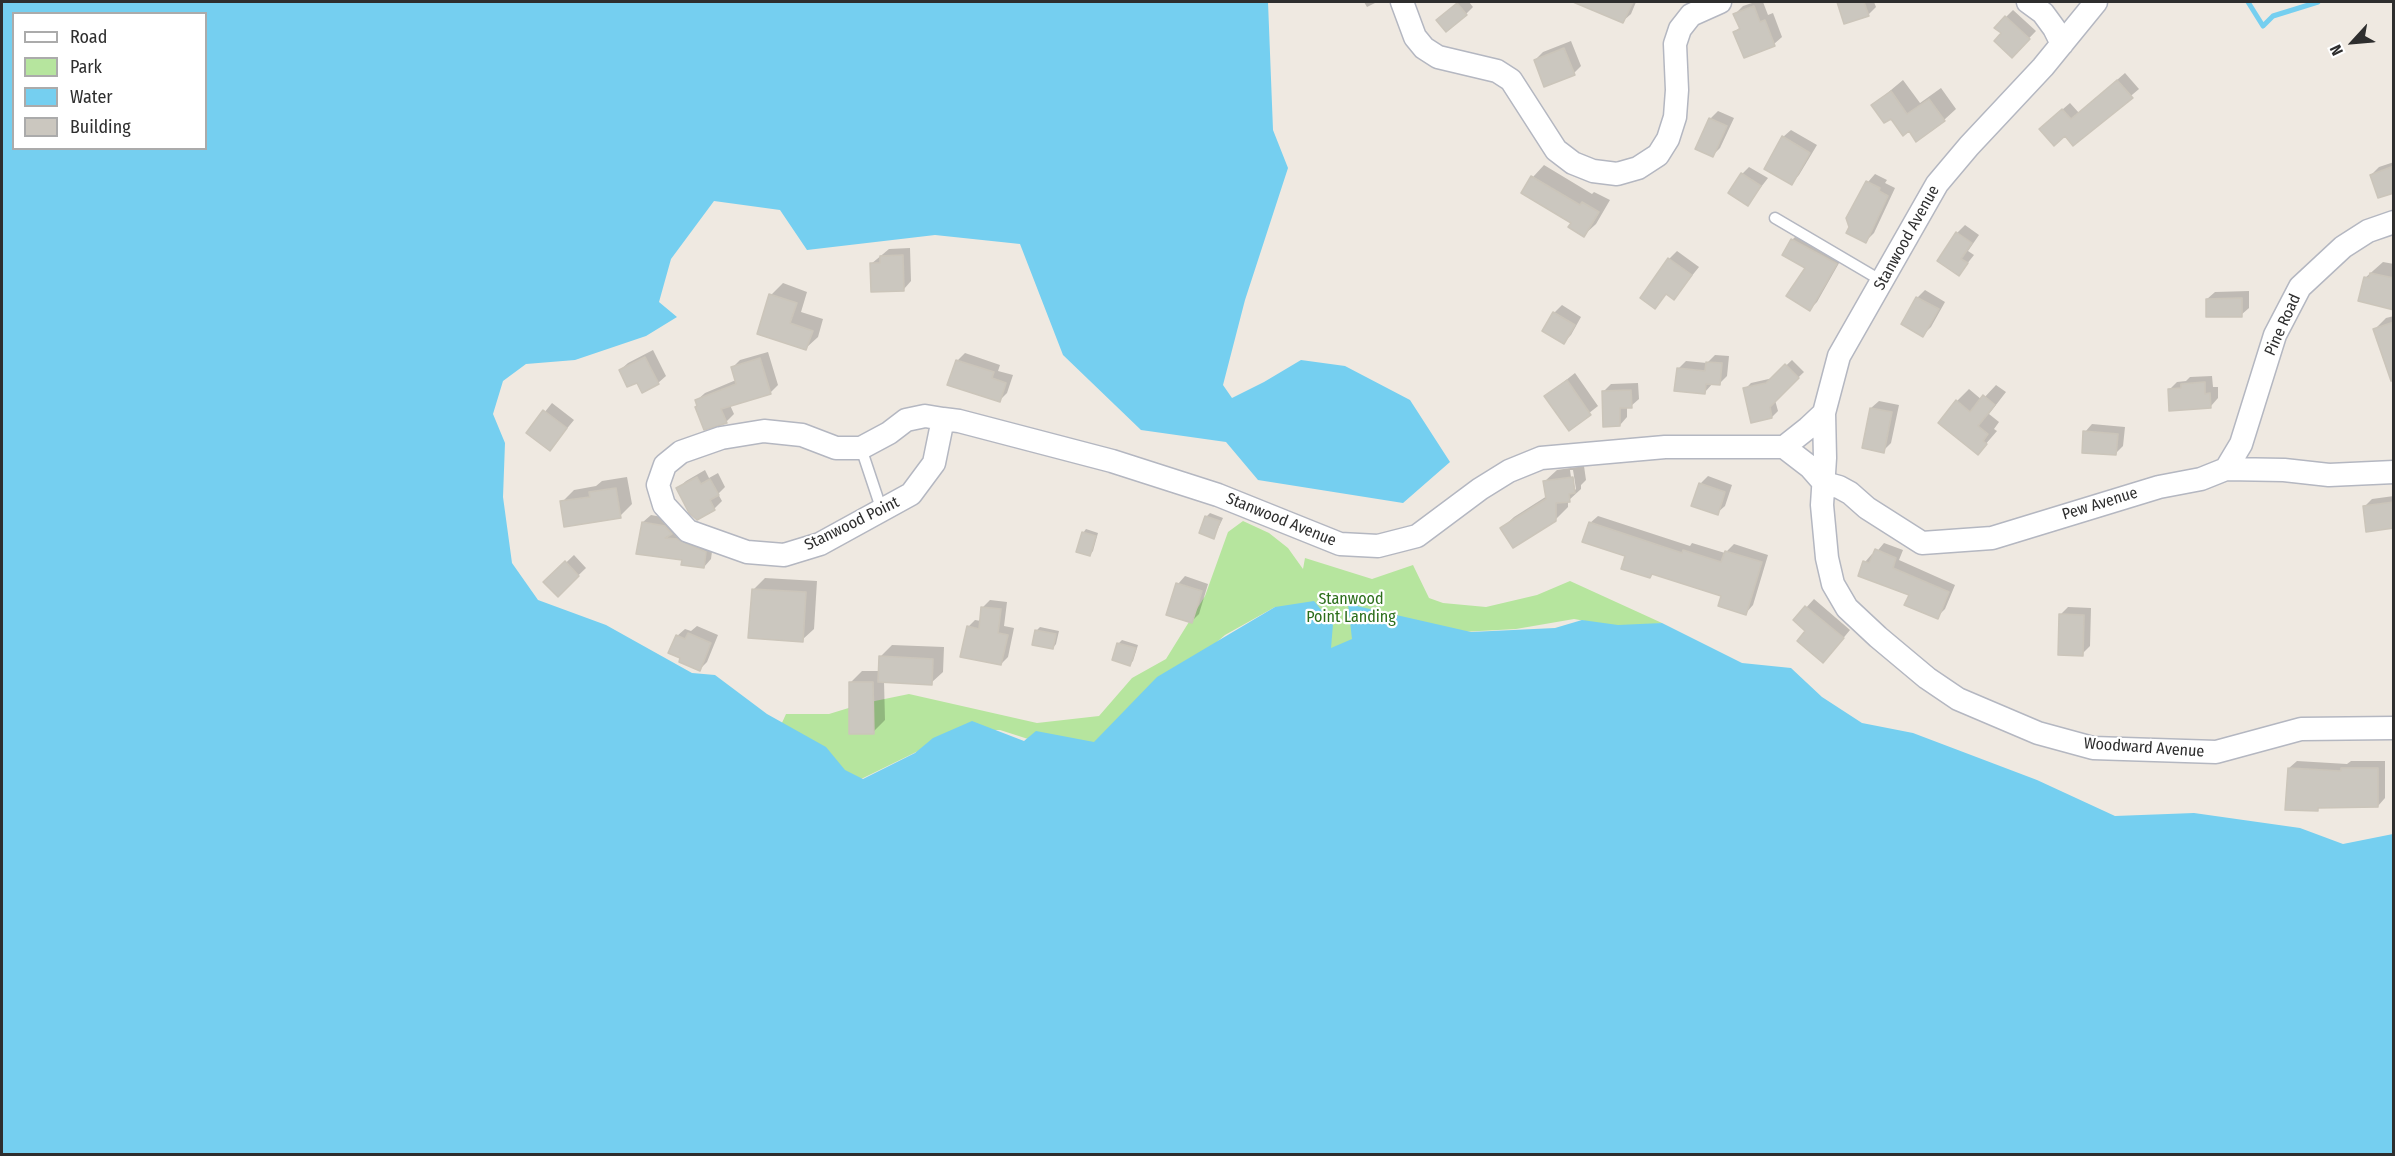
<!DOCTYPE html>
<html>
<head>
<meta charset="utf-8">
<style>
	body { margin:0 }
	#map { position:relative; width:2395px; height:1156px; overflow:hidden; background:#efe9e1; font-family:"Fira Sans Condensed",sans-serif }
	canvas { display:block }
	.frame { position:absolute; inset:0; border:3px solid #2e2e2e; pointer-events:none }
	.legend { position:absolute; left:12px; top:12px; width:195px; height:138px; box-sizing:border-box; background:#fff; border:2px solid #ababab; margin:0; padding:8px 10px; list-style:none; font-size:18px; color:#2e2e2e }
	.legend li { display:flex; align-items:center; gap:12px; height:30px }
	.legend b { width:30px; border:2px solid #ababab }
	.north { position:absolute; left:2323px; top:12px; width:60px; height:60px; -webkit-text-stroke:4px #fff; paint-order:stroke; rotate:244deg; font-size:16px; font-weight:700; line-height:24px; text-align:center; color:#2e2e2e }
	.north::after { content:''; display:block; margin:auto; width:21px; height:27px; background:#2e2e2e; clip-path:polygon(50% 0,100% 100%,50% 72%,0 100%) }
</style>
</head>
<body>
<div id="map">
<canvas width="2395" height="1156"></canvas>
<div class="frame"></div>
<ul class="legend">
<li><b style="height:8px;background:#fff"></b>Road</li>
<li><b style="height:16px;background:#b6e59e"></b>Park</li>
<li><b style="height:16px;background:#75cff0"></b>Water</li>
<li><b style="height:16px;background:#cbc7bf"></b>Building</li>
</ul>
<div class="north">N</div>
</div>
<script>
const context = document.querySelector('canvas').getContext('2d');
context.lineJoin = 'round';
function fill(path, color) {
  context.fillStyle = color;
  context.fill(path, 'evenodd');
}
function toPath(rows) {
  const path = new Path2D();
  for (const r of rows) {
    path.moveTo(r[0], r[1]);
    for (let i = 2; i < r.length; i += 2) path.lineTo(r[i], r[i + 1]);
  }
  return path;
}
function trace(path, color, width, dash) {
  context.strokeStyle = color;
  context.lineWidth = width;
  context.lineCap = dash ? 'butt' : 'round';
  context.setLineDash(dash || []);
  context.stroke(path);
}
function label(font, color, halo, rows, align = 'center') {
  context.font = font + ' "Fira Sans Condensed",sans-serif';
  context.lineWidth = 4.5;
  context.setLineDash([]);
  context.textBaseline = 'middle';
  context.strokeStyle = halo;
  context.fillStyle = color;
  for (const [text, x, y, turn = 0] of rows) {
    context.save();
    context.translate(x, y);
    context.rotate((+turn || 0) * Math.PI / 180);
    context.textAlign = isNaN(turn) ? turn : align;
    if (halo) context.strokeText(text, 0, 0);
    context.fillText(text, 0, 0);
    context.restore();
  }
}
const green = toPath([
	[1243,521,1269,533,1288,548,1303,569,1305,558,1372,579,1413,565,1429,598,1443,603,1486,607,1537,595,1570,581,1662,623,1625,628,1574,619,1516,629,1462,632,1326,650,1296,619,1275,607,1225,635,1161,690,1095,742,1050,746,1000,730,961,730,855,782,776,736,786,714,829,714,865,703,909,694,1037,723,1099,716,1132,678,1166,659,1205,596,1228,532]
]);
const water = toPath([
	[2,2,1268,2,1273,130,1288,168,1245,300,1223,385,1232,398,1264,382,1301,360,1345,366,1410,400,1450,462,1403,503,1258,480,1226,442,1141,430,1063,355,1020,244,935,235,807,250,780,210,714,201,671,259,659,302,677,317,646,336,575,360,526,364,503,381,493,414,505,443,503,497,512,563,538,600,606,625,692,673,715,675,767,714,826,747,845,770,863,779,915,753,933,738,972,721,1024,741,1036,731,1094,742,1157,677,1275,607,1314,601,1333,624,1331,648,1352,639,1348,604,1471,632,1555,628,1582,620,1618,625,1662,623,1742,663,1791,668,1822,697,1862,723,1913,733,2037,780,2115,816,2194,813,2300,828,2343,844,2393,834,2393,1154,2,1154],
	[14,14,206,14,206,148,14,148]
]);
const shadow = toPath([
	[1364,2,1377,2,1367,7],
	[1459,2,1469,2,1473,7,1466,14,1446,13],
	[1601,2,1636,2,1631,14,1623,21,1598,10],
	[1755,2,1763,2,1768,15,1773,13,1782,37,1774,44,1735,32,1740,27,1735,14,1743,6],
	[1838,2,1874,2,1876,7,1868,15,1845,22],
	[2013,10,2036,31,2012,56,2003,33,1996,27],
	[1571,41,1581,66,1574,73,1535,60,1543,52],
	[2125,73,2139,89,2074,144,2065,134,2048,122,2070,103,2079,113],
	[1903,80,1920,103,1941,88,1956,109,1944,120,1909,129,1873,105],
	[1718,111,1734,118,1720,148,1713,155,1710,119],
	[1791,130,1817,145,1799,175,1792,183,1783,137],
	[2394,162,2394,191,2371,175,2379,167],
	[1544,165,1592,194,1594,192,1610,200,1596,224,1584,235,1573,222,1523,193,1533,177],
	[1749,167,1768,178,1748,204,1742,174],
	[1875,174,1887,180,1885,183,1895,188,1874,233,1866,241,1868,182],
	[1965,225,1979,235,1968,251,1974,255,1959,274,1957,233],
	[1800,232,1843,256,1817,302,1810,309,1807,267,1784,255,1792,240],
	[910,248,911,281,904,289,871,264,889,249],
	[1677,251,1699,267,1674,298,1667,293,1655,307,1669,259],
	[2383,262,2394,264,2394,309,2365,278],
	[783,283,807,292,801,312,823,319,818,337,806,348,771,295],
	[1925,290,1945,302,1931,327,1923,335,1917,298],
	[2249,291,2249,308,2241,315,2207,299,2215,292],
	[1562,305,1581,317,1571,335,1564,342,1554,313],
	[2394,316,2394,383,2375,329,2386,318],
	[653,350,666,376,658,383,637,381,620,370,628,363],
	[768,352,778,385,770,393,730,405,734,414,726,422,699,405,697,400,705,393,736,380,732,368,740,360],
	[965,353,1000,365,998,371,1013,375,1007,393,999,401,957,361],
	[1715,355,1729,356,1727,376,1719,384,1713,383,1705,392,1678,369,1686,361,1707,363],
	[1792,360,1804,372,1775,400,1778,411,1772,417,1745,389,1751,383,1773,378],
	[1575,373,1598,406,1569,429,1546,396],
	[2212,376,2213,387,2218,387,2218,398,2211,406,2169,390,2177,382,2186,381,2190,377],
	[1638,383,1639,399,1631,406,1627,406,1627,417,1620,425,1603,392,1611,384],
	[1996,385,2006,392,1989,414,1999,422,1994,429,1997,431,1978,453,1957,401,1969,389,1982,400],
	[1879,401,1899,405,1891,443,1883,451,1871,408],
	[552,403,574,420,550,449,528,433],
	[2092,424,2125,427,2123,446,2115,454,2085,432],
	[1584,466,1586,480,1581,485,1581,489,1568,501,1568,507,1555,520,1502,528,1514,517,1547,496,1545,481,1557,470],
	[1570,470,1573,470,1576,489,1573,492],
	[705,470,709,478,718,473,725,487,718,494,722,501,714,509,678,488,686,481],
	[1708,476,1732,485,1725,506,1717,513,1700,484],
	[627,477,632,504,620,516,562,502,574,490,596,486,602,481],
	[2394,496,2394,527,2364,507,2372,499],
	[1210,513,1223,518,1214,537,1206,517],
	[651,515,673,519,713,544,711,559,704,567,684,559,643,522],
	[1598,516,1690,546,1692,543,1725,553,1734,544,1768,555,1753,605,1746,613,1723,595,1653,573,1650,576,1590,523],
	[1086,529,1098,533,1093,551,1090,555,1083,533],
	[1884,543,1903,550,1899,560,1955,585,1945,609,1937,617,1911,594,1865,562,1872,554,1874,555],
	[574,555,586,568,558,595,546,582],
	[1185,576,1208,584,1199,614,1191,622,1178,584],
	[765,578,817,581,814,629,802,640,753,590],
	[1814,599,1850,630,1831,653,1795,620],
	[990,600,1007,602,1004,626,1014,628,1008,657,1001,664,968,627,975,620,981,621,983,607],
	[2068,607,2091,608,2090,646,2082,654,2061,614],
	[697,626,718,635,707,662,700,669,677,636,685,629,691,631],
	[1040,627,1059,631,1056,644,1053,648,1036,631],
	[1122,640,1138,645,1133,661,1130,664,1118,644],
	[892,645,944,647,943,672,931,683,884,681,885,720,873,732,850,683,862,671,880,671,880,657],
	[2297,761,2347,764,2351,761,2385,761,2385,798,2378,806,2321,806,2317,810,2289,768]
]);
const stream = toPath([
	[2248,2,2263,26,2273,16,2318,2]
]);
const building = toPath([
	[1573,2,1633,2,1623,23,1573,2],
	[1837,2,1864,2,1869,16,1844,24,1837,2],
	[1457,3,1467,15,1446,32,1436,20,1457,3],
	[1754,6,1760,22,1765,20,1775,46,1744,58,1733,32,1740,29,1733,14,1754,6],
	[2005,16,2030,39,2012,58,1994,41,2001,33,1994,28,2005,16],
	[1564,48,1575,75,1544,87,1534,60,1564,48],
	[2117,80,2133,98,2073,146,2065,136,2054,146,2039,129,2062,109,2071,119,2117,80],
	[1891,91,1907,114,1929,99,1945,121,1916,142,1909,131,1903,136,1891,119,1884,123,1871,105,1891,91],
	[1709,118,1727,126,1713,157,1695,149,1709,118],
	[1782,136,1810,153,1792,185,1764,169,1782,136],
	[2394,166,2394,193,2378,198,2370,175,2394,166],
	[1741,173,1761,186,1748,206,1728,193,1741,173],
	[1531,176,1580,205,1582,202,1599,212,1584,237,1568,227,1571,223,1521,193,1531,176],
	[1866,181,1880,188,1879,191,1888,196,1866,243,1846,233,1849,227,1846,218,1866,181],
	[1956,232,1972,243,1961,259,1968,263,1959,276,1937,261,1956,232],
	[1791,239,1837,264,1810,311,1786,296,1805,268,1782,255,1791,239],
	[903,255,904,291,871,292,870,263,880,263,880,256,903,255],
	[1668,258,1692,275,1674,300,1666,294,1655,309,1640,298,1668,258],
	[2370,273,2394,278,2394,310,2358,301,2364,277,2369,278,2370,273],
	[769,294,797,303,790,323,813,331,806,350,757,334,769,294],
	[1916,297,1939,309,1923,337,1901,324,1916,297],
	[2242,298,2242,317,2206,317,2206,299,2242,298],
	[1553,312,1575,325,1564,344,1542,331,1553,312],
	[2394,322,2394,381,2391,381,2373,329,2394,322],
	[645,357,659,384,642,393,637,383,627,387,619,370,645,357],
	[760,358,771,394,721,409,727,423,704,430,695,407,697,406,695,400,736,384,731,367,760,358],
	[956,360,994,372,992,378,1006,383,1000,402,947,385,956,360],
	[1706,362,1722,363,1720,385,1706,384,1705,394,1674,391,1677,368,1705,371,1706,362],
	[1785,364,1799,378,1770,407,1772,418,1751,423,1743,388,1766,383,1785,364],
	[1567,380,1591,415,1569,431,1544,396,1567,380],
	[2205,382,2205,394,2210,393,2211,408,2169,411,2168,389,2181,388,2181,384,2205,382],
	[1631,390,1632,408,1620,408,1620,426,1603,427,1602,391,1631,390],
	[1983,395,1995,405,1978,426,1988,434,1983,441,1987,444,1978,455,1938,423,1956,400,1970,412,1983,395],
	[1870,408,1892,412,1884,453,1862,448,1870,408],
	[543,410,567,428,550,451,526,433,543,410],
	[2083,431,2118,434,2116,455,2082,453,2083,431],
	[697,477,701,484,710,479,719,495,710,500,715,510,697,520,689,513,676,488,697,477],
	[1573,477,1575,493,1569,494,1570,502,1556,503,1556,521,1513,548,1500,528,1546,499,1543,481,1573,477],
	[1699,483,1725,492,1718,515,1691,506,1699,483],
	[616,488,621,518,564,527,560,501,590,497,589,492,616,488],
	[2394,502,2394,528,2366,532,2363,506,2394,502],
	[1205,516,1220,521,1214,539,1199,533,1205,516],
	[642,522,665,526,672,534,665,538,677,539,706,552,704,568,681,565,682,560,636,554,642,522],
	[1589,522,1682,553,1683,550,1721,562,1725,551,1762,562,1746,615,1718,606,1721,596,1652,574,1650,578,1621,569,1625,556,1582,542,1589,522],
	[1082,532,1096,536,1090,556,1076,552,1082,532],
	[1875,549,1896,558,1893,568,1949,592,1938,619,1904,605,1909,595,1858,576,1863,561,1869,563,1875,549],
	[565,561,579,576,558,597,543,582,565,561],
	[1176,583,1202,591,1192,623,1166,615,1176,583],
	[752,589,806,592,803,642,748,638,752,589],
	[1805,606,1844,638,1823,663,1797,641,1805,631,1793,620,1805,606],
	[981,607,1001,609,998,633,1008,635,1001,665,960,657,967,626,979,629,981,607],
	[2059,614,2084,615,2083,656,2058,655,2059,614],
	[1035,630,1056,634,1053,649,1032,645,1035,630],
	[688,633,711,643,700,671,679,662,680,658,668,653,676,635,685,639,688,633],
	[1117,643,1136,648,1130,666,1112,660,1117,643],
	[879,656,933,659,932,685,878,682,879,656],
	[849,682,873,682,874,734,849,734,849,682],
	[2288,768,2341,771,2341,768,2378,768,2378,807,2318,808,2318,811,2285,810,2288,768]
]);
const service = toPath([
	[1775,218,1882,281],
	[861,448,882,511]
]);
const minor = toPath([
	[1402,2,1415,37,1424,48,1438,57,1497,71,1511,80,1556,150,1573,163,1593,171,1617,174,1638,168,1658,155,1668,139,1675,117,1677,90,1675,44,1680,29,1691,15,1720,2],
	[2028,2,2043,13,2054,28,2062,44],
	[2096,2,2043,67,1969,146,1937,184,1839,356,1824,413,1825,458,1822,505,1827,558,1833,584,1847,608,1878,637,1927,678,1958,699,2038,733,2093,748,2216,752,2301,729,2394,728],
	[943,419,934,463,911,494,820,544,784,555,747,552,688,531,664,505,658,485,665,465,681,452,721,438,764,431,802,435,836,448,861,448,889,433,906,420,925,416,943,419,959,421,1112,461,1218,495,1340,544,1378,546,1417,536,1480,489,1509,471,1541,458,1665,447,1784,447,1808,428,1824,413],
	[1784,447,1810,467,1824,483],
	[2226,469,2241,444,2275,335,2300,287,2343,247,2368,231,2394,222],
	[1824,483,1839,487,1850,493,1867,508,1922,543,1992,538,2159,487,2201,479,2226,469,2284,470,2329,475,2394,472]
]);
const streetNames = [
	["Stanwood Avenue",1907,238,-61],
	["Pine Road",2283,325,-66],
	["Pew Avenue",2100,504,-17],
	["Stanwood Avenue",1281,520,22],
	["Stanwood Point",852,524,-26],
	["Woodward Avenue",2144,748,4]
];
const parkNames = [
	["Stanwood",1351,600],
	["Point Landing",1351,618]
];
fill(green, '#b6e59e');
fill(water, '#75cff0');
fill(shadow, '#0003');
trace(stream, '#75cff0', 5);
fill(building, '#cbc7bf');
trace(building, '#cbc5ba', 1.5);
trace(service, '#b4b7c1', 13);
trace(minor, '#b4b7c1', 25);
trace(service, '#fff', 10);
trace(minor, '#fff', 22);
label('16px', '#2e2e2e', '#fff', streetNames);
label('16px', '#2c6e1b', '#fff', parkNames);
</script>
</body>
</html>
